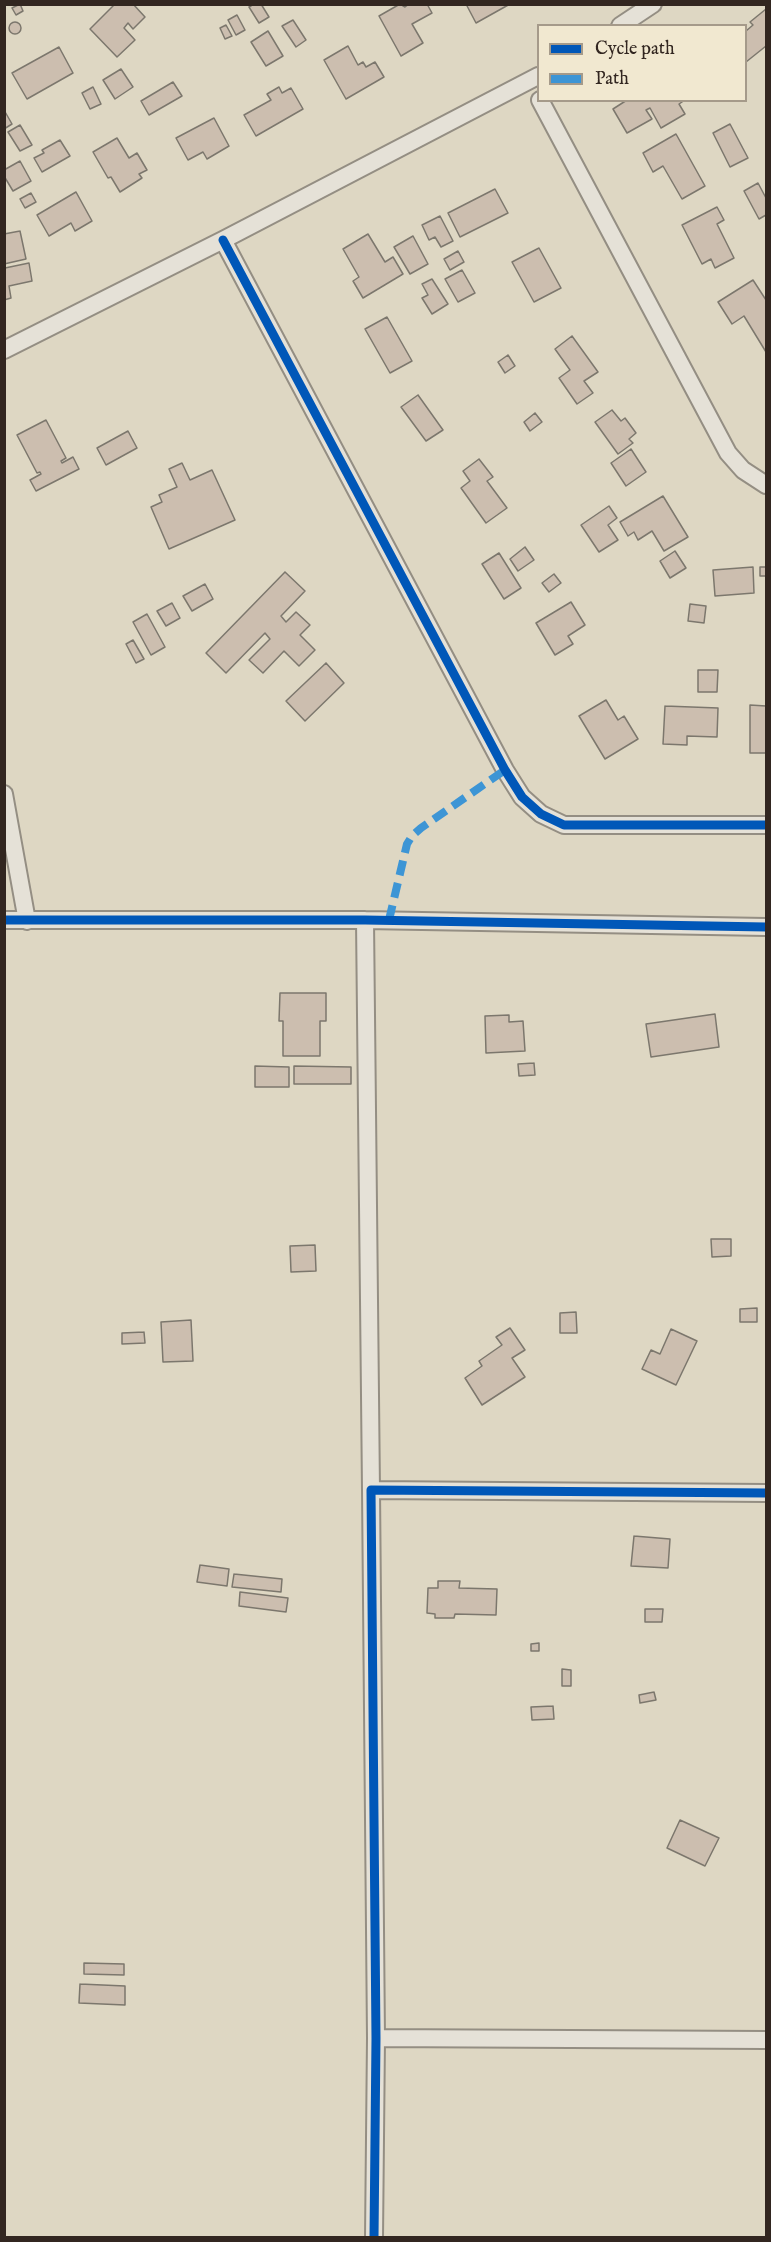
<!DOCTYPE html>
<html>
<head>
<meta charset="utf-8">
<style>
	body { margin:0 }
	#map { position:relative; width:771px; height:2242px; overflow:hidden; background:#ded7c3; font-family:"IM FELL English",serif }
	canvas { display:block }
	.frame { position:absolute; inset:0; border:6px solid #322620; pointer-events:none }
	.legend { position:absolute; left:537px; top:24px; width:210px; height:78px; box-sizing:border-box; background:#f1e8d0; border:2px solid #a59a8a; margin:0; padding:8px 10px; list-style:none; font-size:18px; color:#322620 }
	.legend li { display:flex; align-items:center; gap:12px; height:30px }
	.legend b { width:30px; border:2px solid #a59a8a }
</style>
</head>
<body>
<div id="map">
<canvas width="771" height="2242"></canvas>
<div class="frame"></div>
<ul class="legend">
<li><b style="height:8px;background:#0057b8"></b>Cycle path</li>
<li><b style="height:8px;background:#3d95d5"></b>Path</li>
</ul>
</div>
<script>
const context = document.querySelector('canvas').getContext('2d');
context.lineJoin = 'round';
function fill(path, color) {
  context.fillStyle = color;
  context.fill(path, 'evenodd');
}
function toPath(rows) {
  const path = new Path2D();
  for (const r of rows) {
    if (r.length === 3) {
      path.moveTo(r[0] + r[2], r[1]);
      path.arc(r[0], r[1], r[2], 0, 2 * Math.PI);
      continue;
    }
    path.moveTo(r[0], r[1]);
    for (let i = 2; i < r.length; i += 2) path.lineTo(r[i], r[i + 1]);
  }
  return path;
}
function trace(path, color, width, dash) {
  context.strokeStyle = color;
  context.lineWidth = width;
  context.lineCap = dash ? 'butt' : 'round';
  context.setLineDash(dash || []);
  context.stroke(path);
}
const building = toPath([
	[20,4,23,11,16,15,12,8,20,4],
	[115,4,133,4,145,17,133,29,128,23,124,28,135,40,117,57,90,29,115,4],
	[254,4,261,4,269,17,259,23,249,7,254,4],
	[400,4,405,7,409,4,427,4,432,13,412,24,423,43,401,56,379,16,400,4],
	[466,4,510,4,476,23,466,4],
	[766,9,766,46,746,62,746,31,753,25,750,22,766,9],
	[237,15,245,30,236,35,228,20,237,15],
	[293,20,306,40,296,47,282,26,293,20],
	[15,28,6],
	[226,25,232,36,225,39,220,28,226,25],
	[268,31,283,56,266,66,251,42,268,31],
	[348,46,358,65,363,62,366,67,375,62,384,77,346,99,324,60,348,46],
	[59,47,73,73,27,99,12,73,59,47],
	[121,69,133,87,115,99,103,80,121,69],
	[173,82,182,96,149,115,141,101,173,82],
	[93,87,101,104,90,109,82,93,93,87],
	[279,87,282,93,291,88,303,109,256,136,244,115,271,100,267,94,279,87],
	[627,100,685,100,679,104,685,114,661,128,650,108,646,110,652,119,627,133,613,109,627,100],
	[4,110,12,124,4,129,4,110],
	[214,118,229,146,207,159,203,152,188,160,176,138,214,118],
	[730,124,748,158,730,167,713,133,730,124],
	[20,125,32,145,20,151,8,132,20,125],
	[676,134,705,186,682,199,663,166,653,172,643,153,676,134],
	[117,138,129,158,137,153,147,170,139,174,142,178,120,192,111,177,108,178,93,152,117,138],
	[60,140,70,156,42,172,34,158,44,153,42,150,60,140],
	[20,161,31,181,13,191,4,176,4,170,20,161],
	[758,183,766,198,766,215,759,219,744,191,758,183],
	[495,189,508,213,460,237,448,213,495,189],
	[76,192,92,221,75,231,71,223,49,236,37,215,76,192],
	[31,193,36,202,25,208,20,199,31,193],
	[717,207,724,220,717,224,734,258,715,268,711,259,702,264,682,225,717,207],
	[440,216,453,241,441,247,435,237,429,240,422,225,440,216],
	[20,231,26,259,4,264,4,234,20,231],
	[368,234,385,262,393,257,403,274,363,298,353,281,359,277,343,249,368,234],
	[413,236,428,264,410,274,394,247,413,236],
	[539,248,561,288,534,302,512,262,539,248],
	[458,251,464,262,450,270,444,259,458,251],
	[29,263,32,281,9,286,11,298,4,300,4,267,5,268,29,263],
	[462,270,475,293,458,302,445,279,462,270],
	[432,279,448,304,432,314,422,298,428,295,422,284,432,279],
	[753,280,766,300,766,352,744,316,732,324,718,302,753,280],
	[387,317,412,361,390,373,365,329,387,317],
	[572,336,598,372,584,381,593,393,577,404,559,378,570,370,555,349,572,336],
	[508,355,515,366,505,373,498,362,508,355],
	[418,395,443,430,426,441,401,407,418,395],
	[612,410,621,421,625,418,636,433,629,439,633,443,618,454,595,422,612,410],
	[535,413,542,422,530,431,524,422,535,413],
	[46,420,66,458,61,461,62,463,73,457,79,469,36,491,30,480,41,474,40,472,37,473,17,435,46,420],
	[128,431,137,448,106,465,97,448,128,431],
	[631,449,646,472,626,486,611,463,631,449],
	[479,459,493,477,487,481,507,508,486,523,461,488,470,481,463,471,479,459],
	[182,463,190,480,212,470,235,520,169,549,151,507,162,502,159,495,177,487,169,469,182,463],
	[663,496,688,537,664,551,652,531,638,540,634,532,628,536,620,522,663,496],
	[609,506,617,518,608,525,618,540,599,552,581,525,609,506],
	[525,547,534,560,518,571,510,559,525,547],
	[675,551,686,568,670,578,660,561,675,551],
	[499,553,521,588,504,599,482,564,499,553],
	[753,567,754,593,715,596,713,570,753,567],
	[760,567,766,567,766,576,760,576,760,567],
	[285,572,305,591,281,616,286,622,296,612,310,625,300,635,315,650,299,666,284,651,263,673,249,660,270,639,265,633,226,673,206,653,285,572],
	[554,574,561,583,549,592,542,583,554,574],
	[205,584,213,599,192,611,183,596,205,584],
	[571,602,585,625,568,636,573,644,555,655,536,623,571,602],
	[172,603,180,618,166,626,157,611,172,603],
	[690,604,706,606,704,623,688,621,690,604],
	[147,614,165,647,151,655,133,622,147,614],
	[133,640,144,659,136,663,126,644,133,640],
	[326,663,344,683,305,721,286,701,326,663],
	[698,670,718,670,717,692,698,692,698,670],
	[606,700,618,720,624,716,638,739,605,759,579,716,606,700],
	[750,705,766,706,766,753,750,753,750,705],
	[665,706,718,708,717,737,687,736,687,745,663,744,665,706],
	[280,993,326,993,326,1021,320,1021,320,1056,283,1056,283,1021,279,1021,280,993],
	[715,1014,719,1047,651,1057,646,1024,715,1014],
	[509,1015,509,1022,523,1021,525,1051,486,1053,485,1016,509,1015],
	[534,1063,535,1075,519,1076,518,1064,534,1063],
	[255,1066,289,1067,289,1087,255,1087,255,1066],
	[294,1066,351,1067,351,1084,294,1084,294,1066],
	[711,1239,731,1239,731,1256,712,1257,711,1239],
	[315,1245,316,1271,291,1272,290,1246,315,1245],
	[757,1308,757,1322,740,1322,740,1309,757,1308],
	[576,1312,577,1333,560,1333,560,1313,576,1312],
	[191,1320,193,1361,163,1362,161,1322,191,1320],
	[510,1328,525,1350,512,1358,525,1377,482,1405,465,1378,482,1366,479,1361,502,1345,496,1337,510,1328],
	[671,1329,697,1341,676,1385,642,1369,651,1350,660,1354,671,1329],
	[144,1332,145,1343,122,1344,122,1333,144,1332],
	[634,1536,670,1539,668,1568,631,1566,634,1536],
	[200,1565,229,1569,227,1586,197,1582,200,1565],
	[234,1574,282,1579,281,1592,232,1587,234,1574],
	[438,1581,460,1581,459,1588,497,1589,496,1615,455,1614,454,1618,435,1618,435,1614,427,1613,428,1588,438,1588,438,1581],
	[240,1592,288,1598,286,1612,239,1606,240,1592],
	[645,1609,663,1609,662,1622,645,1622,645,1609],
	[539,1643,539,1651,531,1651,531,1644,539,1643],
	[562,1669,571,1670,571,1686,562,1686,562,1669],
	[654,1692,656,1700,640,1703,639,1695,654,1692],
	[553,1706,554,1719,532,1720,531,1707,553,1706],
	[680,1820,719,1838,705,1866,667,1848,680,1820],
	[84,1963,124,1964,124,1975,84,1974,84,1963],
	[80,1984,125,1986,125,2005,79,2003,80,1984]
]);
const minor = toPath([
	[620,26,653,4],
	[540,100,728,453,743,470,766,485],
	[223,240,505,770,522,797,541,814,564,825,766,825],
	[4,350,223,240,538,76],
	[4,794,27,921],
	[4,920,365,920,766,927],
	[365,920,371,1490],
	[376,2038,766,2040],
	[374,2238,376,2038,371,1490,766,1493]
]);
const quiet = toPath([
	[389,920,407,844,412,836,421,828,505,770]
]);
const cycleway = toPath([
	[223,240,505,770,522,797,541,814,564,825,766,825],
	[4,920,365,920,766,927],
	[374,2238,376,2038,371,1490,766,1493]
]);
fill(building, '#ccbeaf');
trace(building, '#7c776d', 1.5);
trace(minor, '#948e83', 20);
trace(minor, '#e5e1d7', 16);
trace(quiet, '#3d95d5', 8, [15, 8]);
trace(cycleway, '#0057b8', 9);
</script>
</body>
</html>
